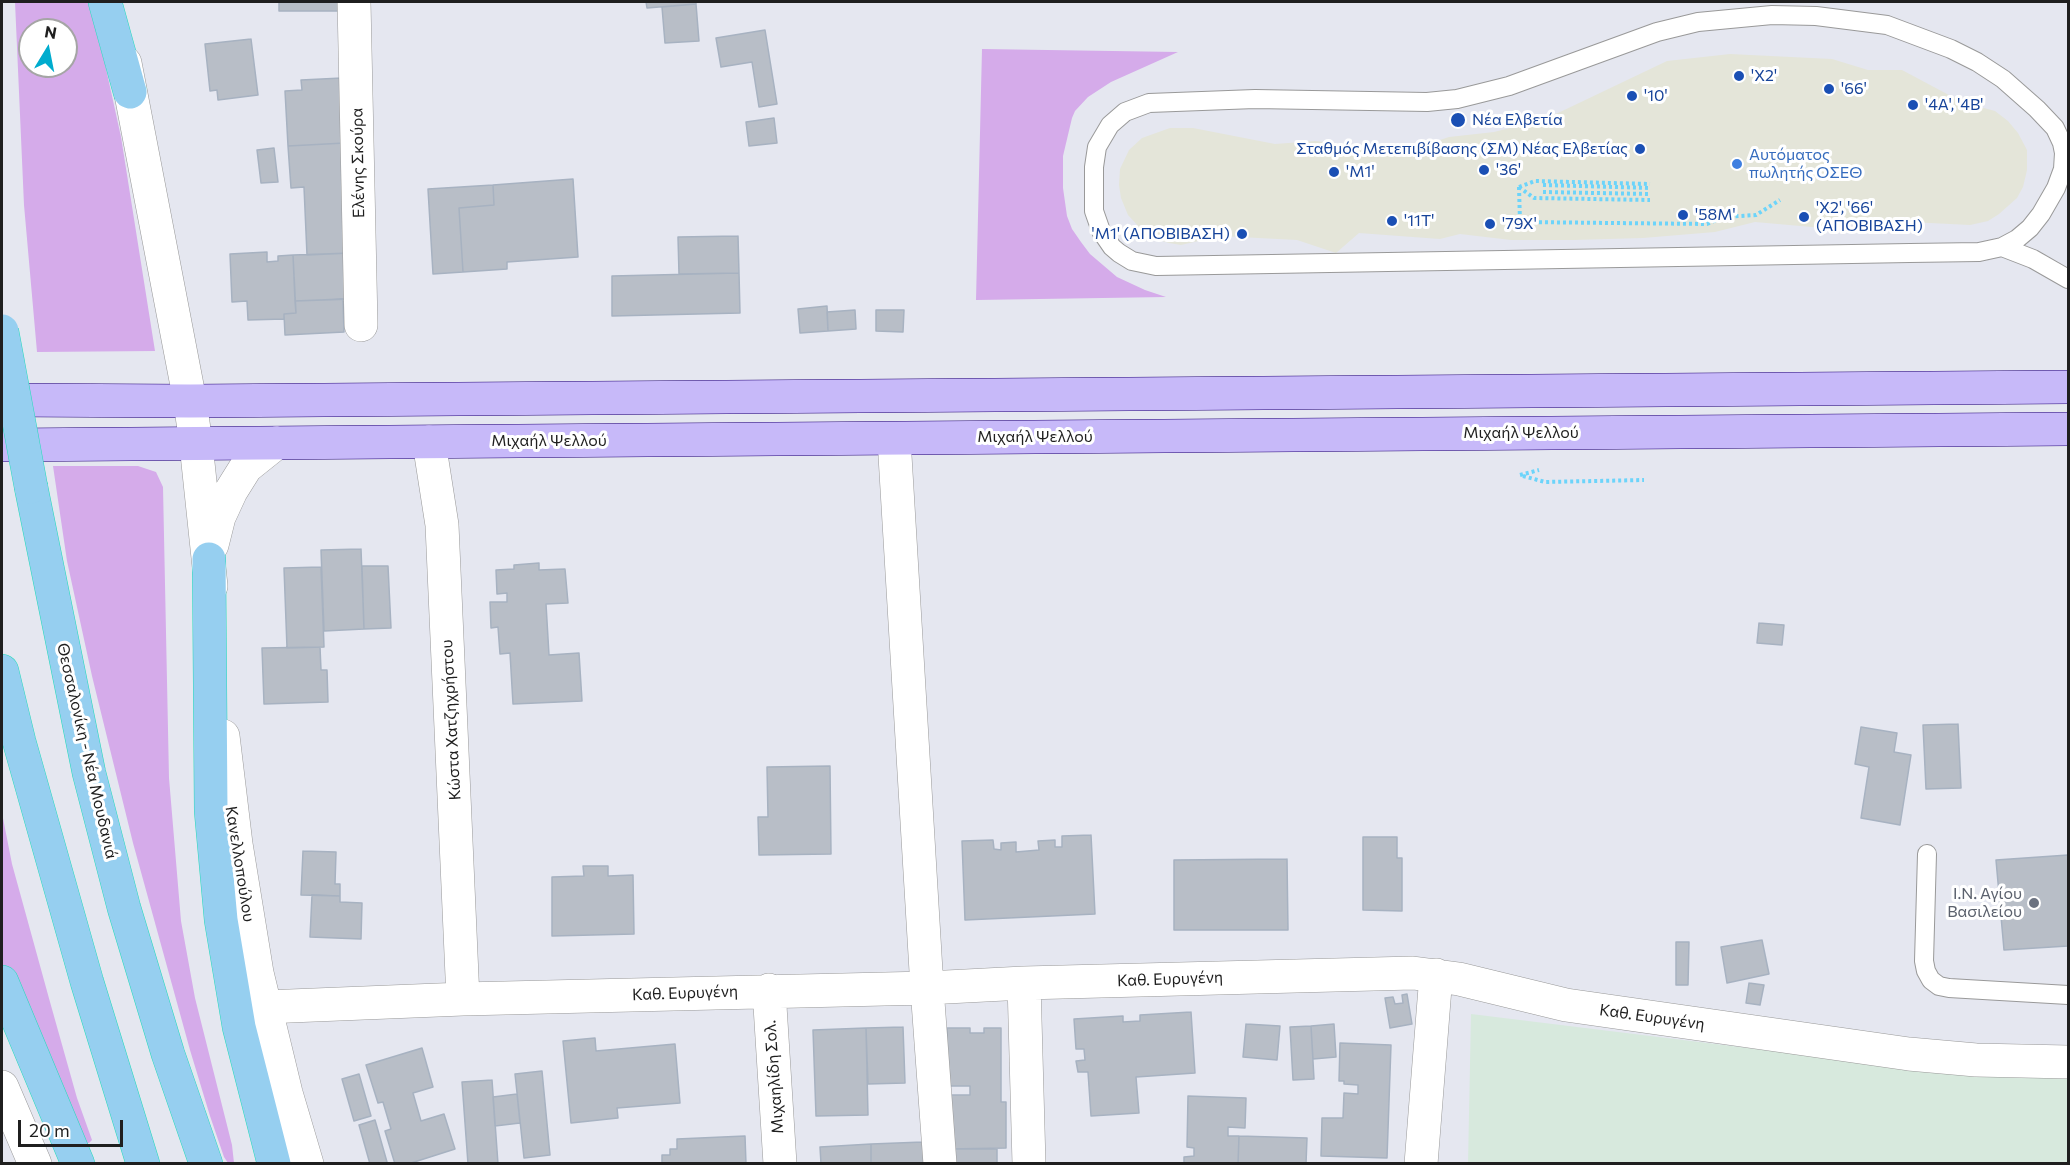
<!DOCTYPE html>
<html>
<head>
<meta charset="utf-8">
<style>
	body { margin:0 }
	#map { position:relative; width:2070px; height:1165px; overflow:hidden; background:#e5e7f0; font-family:Commissioner,sans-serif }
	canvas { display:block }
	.frame { position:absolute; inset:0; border:3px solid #1f1f1f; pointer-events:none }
	.north { position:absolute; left:18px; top:18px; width:60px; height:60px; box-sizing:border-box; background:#fff; border:2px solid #a5a5a5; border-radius:50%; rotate:10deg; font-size:16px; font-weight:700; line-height:24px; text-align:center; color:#1f1f1f }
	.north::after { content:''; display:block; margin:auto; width:21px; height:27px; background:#00acce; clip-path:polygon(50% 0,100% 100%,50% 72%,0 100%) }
	.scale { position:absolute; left:18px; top:1120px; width:105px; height:27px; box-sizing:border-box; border:3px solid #1f1f1f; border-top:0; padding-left:8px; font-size:18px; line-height:21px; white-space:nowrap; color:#1f1f1f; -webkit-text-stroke:4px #fff; paint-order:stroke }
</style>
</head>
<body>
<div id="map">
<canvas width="2070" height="1165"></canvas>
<div class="frame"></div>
<div class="north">N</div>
<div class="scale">20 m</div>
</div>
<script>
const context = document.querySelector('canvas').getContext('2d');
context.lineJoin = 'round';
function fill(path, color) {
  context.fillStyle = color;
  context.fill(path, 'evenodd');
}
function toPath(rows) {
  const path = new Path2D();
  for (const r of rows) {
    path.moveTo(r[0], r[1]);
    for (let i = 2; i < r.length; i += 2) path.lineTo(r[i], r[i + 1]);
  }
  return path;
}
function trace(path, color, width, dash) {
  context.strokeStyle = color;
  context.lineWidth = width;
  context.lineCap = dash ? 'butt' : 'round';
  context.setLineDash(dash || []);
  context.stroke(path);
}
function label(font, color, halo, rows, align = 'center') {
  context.font = font + ' Commissioner,sans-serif';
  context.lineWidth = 6;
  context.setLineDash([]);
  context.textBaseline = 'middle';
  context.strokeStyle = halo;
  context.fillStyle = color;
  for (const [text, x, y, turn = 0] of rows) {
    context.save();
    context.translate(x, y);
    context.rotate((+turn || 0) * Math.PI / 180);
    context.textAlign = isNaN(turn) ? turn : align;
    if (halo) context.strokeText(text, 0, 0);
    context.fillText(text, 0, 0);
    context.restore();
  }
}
const industrial = toPath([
	[1471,1014,1944,1072,2068,1074,2068,1163,1468,1164]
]);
const grass = toPath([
	[15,2,88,2,105,64,121,137,155,351,37,352,24,205],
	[30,30,66,30,66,66,30,66],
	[982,49,1178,52,1111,82,1088,97,1075,111,1072,118,1063,156,1063,188,1067,216,1072,229,1081,242,1090,254,1117,277,1145,290,1166,297,976,300],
	[53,466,138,466,156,472,163,487,169,778,181,921,195,998,232,1145,234,1163,228,1163,224,1157,210,1116,190,1050,133,843,92,676,67,561],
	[2,813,12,864,50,1002,77,1098,92,1140,89,1143,84,1144,81,1140,2,964]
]);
const plaza = toPath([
	[1730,54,1832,59,1868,70,1902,70,1962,102,1995,111,2008,121,2018,133,2027,150,2027,170,2023,187,2017,198,1999,214,1988,221,1970,225,1869,220,1823,228,1755,222,1715,232,1643,238,1573,240,1511,240,1460,234,1440,239,1359,233,1336,253,1297,240,1220,236,1181,245,1169,243,1159,240,1140,228,1128,215,1121,198,1119,185,1120,169,1129,150,1142,138,1170,128,1193,128,1275,144,1315,141,1394,150,1425,145,1449,137,1494,132,1514,127,1558,113,1667,61]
]);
const building = toPath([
	[279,2,338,2,339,11,279,11,279,2],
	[646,2,696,2,696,4,647,8,646,2],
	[696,4,699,41,665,43,662,7,696,4],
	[765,30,777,104,759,107,752,62,721,67,716,38,765,30],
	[251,39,258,95,218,100,217,90,210,91,205,44,251,39],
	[342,78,345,143,288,146,285,91,302,90,301,80,342,78],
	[774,118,777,143,749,146,746,122,774,118],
	[345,143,351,253,307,255,304,187,291,188,288,146,345,143],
	[274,148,278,182,261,183,257,150,274,148],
	[573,179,578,257,507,262,507,269,463,272,459,208,494,205,493,185,573,179],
	[493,185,494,205,459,208,463,272,433,274,428,189,493,185],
	[738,236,739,273,679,274,678,237,738,236],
	[267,252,267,262,278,261,278,256,293,255,296,313,284,314,284,319,248,320,247,301,232,302,230,254,267,252],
	[351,253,353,299,295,301,293,255,351,253],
	[739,273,740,313,612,316,612,276,739,273],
	[343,299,344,332,285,335,284,314,296,313,295,301,343,299],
	[827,306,828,331,800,333,798,309,827,306],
	[855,310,856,329,828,331,827,312,855,310],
	[876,310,904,310,903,332,876,331,876,310],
	[361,549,364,629,324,631,321,550,361,549],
	[539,563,539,570,565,569,568,603,546,604,549,655,579,653,582,701,513,704,510,653,500,654,498,627,491,628,490,602,507,602,507,593,497,594,496,570,514,569,514,565,539,563],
	[362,566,388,566,391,628,364,629,362,566],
	[321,567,324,647,287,648,284,568,321,567],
	[1759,623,1784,625,1782,645,1757,643,1759,623],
	[320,647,321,670,327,670,328,702,264,704,262,648,320,647],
	[1958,724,1961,788,1926,789,1923,725,1958,724],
	[1861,727,1897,733,1894,752,1911,755,1900,825,1861,818,1869,767,1855,764,1861,727],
	[830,766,831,854,759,855,758,817,768,817,767,767,830,766],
	[1091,835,1095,914,965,920,962,841,993,840,994,849,1001,850,1001,843,1016,842,1016,852,1039,850,1038,841,1055,840,1055,847,1062,847,1062,836,1091,835],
	[1363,837,1397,837,1397,858,1402,858,1402,911,1363,910,1363,837],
	[303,851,336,852,335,884,340,884,340,896,301,895,303,851],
	[2068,855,2068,946,2004,950,1996,860,2068,855],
	[1287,859,1288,930,1174,930,1174,860,1287,859],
	[583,866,608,866,608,876,633,875,634,934,552,936,552,877,584,876,583,866],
	[312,895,340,896,340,902,362,903,361,939,310,937,312,895],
	[1762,940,1769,974,1727,983,1721,947,1762,940],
	[1676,942,1689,942,1688,985,1676,985,1676,942],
	[1749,983,1764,985,1760,1005,1746,1003,1749,983],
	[1407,994,1412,1024,1390,1028,1385,998,1393,997,1395,1004,1403,1003,1402,995,1407,994],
	[1191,1012,1195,1073,1136,1077,1139,1113,1091,1116,1088,1072,1078,1072,1076,1061,1085,1060,1084,1049,1076,1049,1074,1019,1123,1016,1123,1022,1140,1021,1140,1015,1191,1012],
	[1246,1024,1280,1026,1277,1060,1243,1057,1246,1024],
	[1334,1024,1336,1057,1313,1059,1311,1026,1334,1024],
	[1311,1026,1314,1079,1293,1080,1290,1027,1311,1026],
	[903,1027,905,1083,868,1084,866,1028,903,1027],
	[866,1028,868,1115,816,1116,813,1030,866,1028],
	[947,1028,970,1028,970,1033,984,1033,984,1028,1001,1028,1001,1102,1006,1102,1006,1148,948,1149,948,1095,970,1095,970,1086,947,1086,947,1028],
	[595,1038,596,1051,675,1044,680,1103,617,1108,618,1118,571,1123,563,1041,595,1038],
	[1340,1043,1391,1045,1387,1158,1321,1156,1322,1118,1343,1118,1344,1093,1358,1094,1358,1085,1344,1084,1344,1081,1339,1081,1340,1043],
	[422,1048,433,1087,413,1093,421,1121,444,1114,455,1149,408,1164,395,1164,385,1131,391,1129,383,1102,378,1103,366,1065,422,1048],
	[542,1071,550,1155,524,1158,515,1074,542,1071],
	[359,1074,371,1116,354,1121,342,1079,359,1074],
	[492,1080,498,1164,468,1164,462,1082,492,1080],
	[517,1094,520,1123,495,1126,493,1097,517,1094],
	[1188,1096,1246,1098,1245,1128,1228,1127,1228,1136,1239,1136,1238,1164,1184,1164,1184,1157,1194,1156,1194,1148,1187,1147,1188,1096],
	[375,1120,387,1162,383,1164,370,1164,359,1125,375,1120],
	[745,1136,746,1164,662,1164,662,1155,670,1155,670,1149,677,1149,677,1139,745,1136],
	[1239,1136,1307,1138,1306,1164,1238,1164,1239,1136],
	[923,1142,924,1164,871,1164,871,1144,923,1142],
	[871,1144,871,1164,821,1164,820,1147,871,1144],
	[943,1149,997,1149,997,1164,943,1164,943,1149]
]);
const path = toPath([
	[1543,185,1650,188],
	[1519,187,1520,222,1707,224,1723,217,1756,215,1780,200],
	[1519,187,1534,198,1650,200],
	[1519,187,1535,181,1650,184],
	[1543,192,1650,194],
	[1520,475,1539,470],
	[1523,476,1545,482,1644,480]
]);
const service = toPath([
	[2002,247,2017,239,2030,228,2041,214,2056,188,2063,169,2064,153,2062,143,2055,128,2037,109,2003,79,1977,62,1951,49,1887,25,1816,16,1772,15,1698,22,1657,32,1509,86,1457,99,1427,102,1255,99,1149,103,1125,112,1110,125,1097,147,1094,167,1094,211,1101,231,1112,247,1119,253,1132,261,1156,266,1910,253,1979,252,2002,247,2033,259,2068,279],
	[1927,854,1924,961,1926,971,1931,980,1939,986,1949,988,2068,995]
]);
const minor = toPath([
	[354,2,361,325],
	[894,439,927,988,940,1164],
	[429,442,442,525,463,999],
	[1024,983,1029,1164],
	[769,990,780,1164],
	[265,1007,463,999,927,988,1024,983,1413,973,1459,979,1566,1005,1909,1054,1976,1060,2068,1062],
	[1421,1164,1436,975]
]);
const tertiary = toPath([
	[125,63,190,401,196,444,211,586],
	[212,545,219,517,231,491,246,467,276,443],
	[223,736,236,844,257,973,286,1093,307,1164],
	[2,1087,35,1164]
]);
const secondary = toPath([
	[2,400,190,401,2068,387],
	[2,445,2068,429]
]);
const trunk = toPath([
	[105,2,130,92],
	[31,487,89,773,124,908,168,1054,206,1164],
	[209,559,211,811,221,920,239,1027,274,1164],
	[2,671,19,741,87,982,143,1164],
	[2,982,78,1164]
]);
const trunkBridge = toPath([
	[2,331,31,487]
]);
const markers = [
	[1739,76,6,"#1a4fb4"],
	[1829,89,6,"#1a4fb4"],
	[1632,96,6,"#1a4fb4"],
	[1913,105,6,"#1a4fb4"],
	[1458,120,8,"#1a4fb4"],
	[1640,149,6,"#1a4fb4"],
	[1737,164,6,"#3f7fe0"],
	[1484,170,6,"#1a4fb4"],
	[1334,172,6,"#1a4fb4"],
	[1683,215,6,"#1a4fb4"],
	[1804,217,6,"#1a4fb4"],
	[1392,221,6,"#1a4fb4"],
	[1490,224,6,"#1a4fb4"],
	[1242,234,6,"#1a4fb4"],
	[2034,903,6,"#6b7280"]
];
const transitNames = [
	["'Χ2'",1751,76],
	["'66'",1841,89],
	["'10'",1644,96],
	["'4Α', '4Β'",1925,105],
	["Νέα Ελβετία",1472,120],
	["Σταθμός Μετεπιβίβασης (ΣΜ) Νέας Ελβετίας",1628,149,"right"],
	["'36'",1496,170],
	["'Μ1'",1346,172],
	["'Χ2', '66'",1816,208],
	["(ΑΠΟΒΙΒΑΣΗ)",1816,226],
	["'58Μ'",1695,215],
	["'11Τ'",1404,221],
	["'79Χ'",1502,224],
	["'Μ1' (ΑΠΟΒΙΒΑΣΗ)",1230,234,"right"]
];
const shopNames = [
	["Αυτόματος",1749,155],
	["πωλητής ΟΣΕΘ",1749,173]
];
const streetNames = [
	["Ελένης Σκούρα",358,163,-91],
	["Μιχαήλ Ψελλού",1521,433],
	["Μιχαήλ Ψελλού",1035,437],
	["Μιχαήλ Ψελλού",549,441],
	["Κώστα Χατζηχρήστου",451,720,-93],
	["Θεσσαλονίκη - Νέα Μουδανιά",87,751,77],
	["Κανελλοπούλου",240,864,81],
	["Καθ. Ευρυγένη",1170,979,-2],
	["Καθ. Ευρυγένη",685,993,-2],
	["Καθ. Ευρυγένη",1652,1017,8],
	["Μιχαηλίδη Σολ.",774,1077,-94]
];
const worshipNames = [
	["Ι.Ν. Αγίου",2022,894],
	["Βασιλείου",2022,912]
];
fill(industrial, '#d7e9dd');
fill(grass, '#d5abea');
fill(plaza, '#e4e5d9');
fill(building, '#b8bec7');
trace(building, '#a7b2c1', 1.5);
trace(service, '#999', 20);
trace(minor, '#999', 34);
trace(tertiary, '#999', 34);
trace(secondary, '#240577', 34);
trace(trunk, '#25dbba', 34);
trace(path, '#6cd4fa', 4, [3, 3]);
trace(service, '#fff', 18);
trace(minor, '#fff', 33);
trace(tertiary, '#fff', 33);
trace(secondary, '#c7b9f9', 33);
trace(trunk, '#96cff0', 33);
trace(trunkBridge, '#25dbba', 34, []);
trace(trunkBridge, '#96cff0', 33);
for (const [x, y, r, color] of markers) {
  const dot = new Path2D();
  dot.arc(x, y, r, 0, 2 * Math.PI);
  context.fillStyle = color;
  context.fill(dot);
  trace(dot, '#fff', 2);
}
label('16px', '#164399', '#fff', transitNames, 'left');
label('16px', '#366cbe', '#fff', shopNames, 'left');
label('16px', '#1f1f1f', '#fff', streetNames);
label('16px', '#5b616d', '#fff', worshipNames, 'right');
</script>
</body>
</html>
